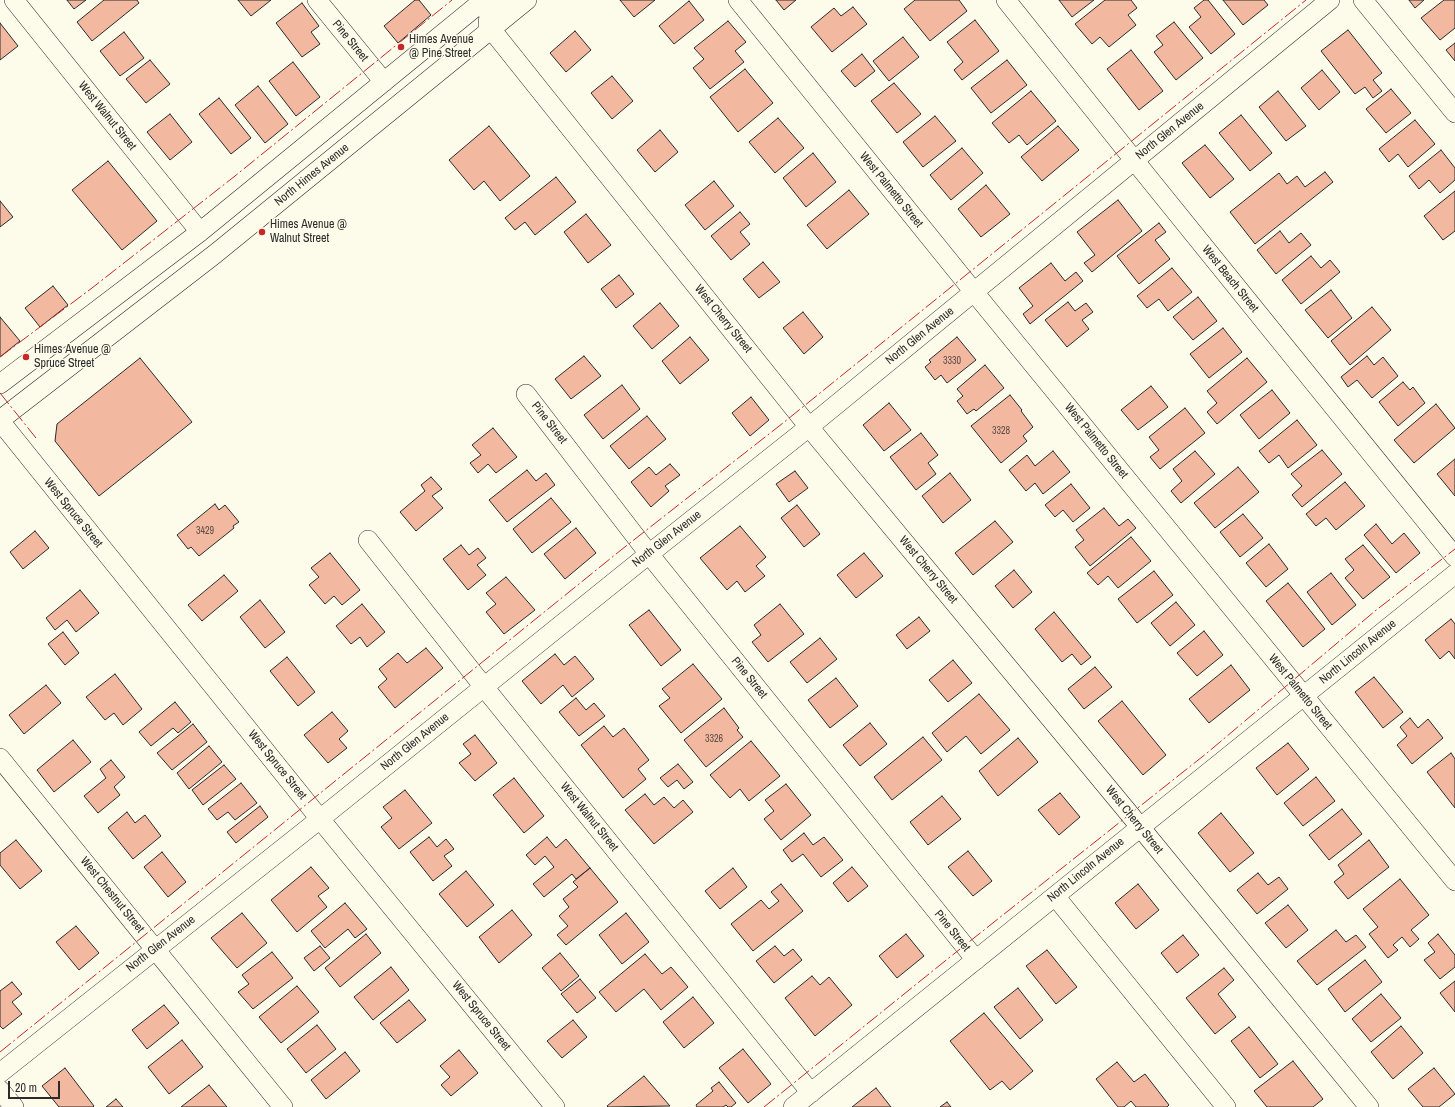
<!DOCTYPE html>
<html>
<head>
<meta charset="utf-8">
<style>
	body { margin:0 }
	#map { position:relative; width:1455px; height:1107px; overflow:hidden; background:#fdfbea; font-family:"Archivo Narrow",sans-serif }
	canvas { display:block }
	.scale { position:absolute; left:8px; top:1081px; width:52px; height:18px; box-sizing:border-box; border:2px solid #2b2b2b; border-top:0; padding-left:5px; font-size:12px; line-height:14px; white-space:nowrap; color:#2b2b2b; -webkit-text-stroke:3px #fdfbea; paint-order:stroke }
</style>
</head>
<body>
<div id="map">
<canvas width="1455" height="1107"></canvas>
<div class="scale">20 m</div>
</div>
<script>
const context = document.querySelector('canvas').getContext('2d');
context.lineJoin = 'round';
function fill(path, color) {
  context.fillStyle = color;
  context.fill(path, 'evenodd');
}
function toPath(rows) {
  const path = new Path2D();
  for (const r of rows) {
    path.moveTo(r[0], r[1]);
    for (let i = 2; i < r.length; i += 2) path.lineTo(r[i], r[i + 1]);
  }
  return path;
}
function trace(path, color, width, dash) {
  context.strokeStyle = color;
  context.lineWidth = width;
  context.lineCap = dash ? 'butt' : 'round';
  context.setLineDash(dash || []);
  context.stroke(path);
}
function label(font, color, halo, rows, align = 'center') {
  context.font = font + ' "Archivo Narrow",sans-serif';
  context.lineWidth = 3;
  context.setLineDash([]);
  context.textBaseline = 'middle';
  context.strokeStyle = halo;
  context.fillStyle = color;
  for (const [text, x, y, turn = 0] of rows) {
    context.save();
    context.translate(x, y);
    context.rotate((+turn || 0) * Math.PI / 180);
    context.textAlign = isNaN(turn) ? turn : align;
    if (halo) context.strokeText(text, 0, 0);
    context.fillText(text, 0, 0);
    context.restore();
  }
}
const building = toPath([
	[67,0,86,0,74,9,67,0],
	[104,0,137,0,139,3,92,41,77,22,104,0],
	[238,0,271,0,251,16,238,0],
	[415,0,419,0,431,15,398,43,384,26,415,0],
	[620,0,655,0,634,17,620,0],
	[776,0,796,0,784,10,776,0],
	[915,0,959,0,967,11,930,41,904,9,915,0],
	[1059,0,1094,0,1072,17,1059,0],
	[1105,0,1131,0,1137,8,1128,15,1136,25,1109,47,1100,37,1092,44,1075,24,1105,0],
	[1204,0,1208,0,1235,34,1211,54,1189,27,1201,17,1194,8,1204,0],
	[1223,0,1264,0,1268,5,1243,25,1223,0],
	[1409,0,1424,0,1415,8,1409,0],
	[1444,0,1455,0,1455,28,1440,40,1421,18,1444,0],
	[689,1,704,20,674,44,659,26,689,1],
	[302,3,319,26,311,32,320,44,302,57,276,23,302,3],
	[853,7,867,24,832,52,811,27,834,8,841,16,853,7],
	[975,20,999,51,962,80,954,70,963,62,947,42,975,20],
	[728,21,746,42,735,51,744,62,710,89,693,68,704,59,694,48,728,21],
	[1174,22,1203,58,1176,80,1154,52,1163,45,1156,36,1174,22],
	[0,23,18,46,0,60,0,23],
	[1348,30,1382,73,1373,80,1382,91,1373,98,1365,87,1355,94,1321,51,1348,30],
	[575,31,591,50,566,72,550,53,575,31],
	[124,32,144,58,120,76,100,51,124,32],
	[903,37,919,57,889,81,873,61,903,37],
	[1455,43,1455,61,1446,50,1455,43],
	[1131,50,1163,91,1139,110,1107,69,1131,50],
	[862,54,875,71,855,87,841,71,862,54],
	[150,60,170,84,146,103,126,79,150,60],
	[1007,60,1027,85,991,113,971,88,1007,60],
	[293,62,320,97,296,116,269,81,293,62],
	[745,69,773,103,738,132,710,97,745,69],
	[1322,70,1340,92,1319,110,1301,88,1322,70],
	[612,76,633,101,612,119,591,93,612,76],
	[894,83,921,114,897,133,871,101,894,83],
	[258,86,288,124,265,143,235,105,258,86],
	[1391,89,1411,113,1386,133,1366,109,1391,89],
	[1031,91,1056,121,1027,145,1019,135,1009,143,992,123,1031,91],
	[1278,91,1306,126,1286,141,1259,107,1278,91],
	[219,98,251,138,231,154,199,114,219,98],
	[170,114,192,142,170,160,147,132,170,114],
	[1241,115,1272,153,1250,171,1219,133,1241,115],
	[935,116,956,141,923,167,903,142,935,116],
	[778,118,804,148,775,173,749,142,778,118],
	[1415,120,1435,144,1408,167,1398,154,1389,162,1379,149,1415,120],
	[489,126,530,176,500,201,484,181,474,190,449,160,489,126],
	[1058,126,1079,150,1042,181,1021,157,1058,126],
	[660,130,678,152,655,172,637,150,660,130],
	[1205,145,1234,179,1210,198,1182,163,1205,145],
	[962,148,983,173,951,200,930,175,962,148],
	[1441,150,1455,168,1455,180,1440,193,1429,180,1419,189,1409,176,1441,150],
	[813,153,836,182,806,207,783,178,813,153],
	[108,161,157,221,122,250,72,190,108,161],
	[1325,172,1333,182,1255,244,1230,212,1279,173,1287,184,1297,176,1305,187,1325,172],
	[556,177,576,202,535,235,525,222,515,230,505,218,556,177],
	[714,181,734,206,705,230,685,205,714,181],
	[986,185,1010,214,981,237,958,209,986,185],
	[849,190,869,214,827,249,807,225,849,190],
	[1455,191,1455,231,1443,240,1424,216,1455,191],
	[1118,200,1142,231,1092,272,1084,263,1095,255,1077,232,1118,200],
	[0,201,13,217,0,227,0,201],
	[740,212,750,224,740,232,750,244,731,260,711,236,740,212],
	[586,214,611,245,588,263,564,232,586,214],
	[1159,223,1166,232,1155,240,1170,259,1139,284,1117,256,1159,223],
	[1280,231,1289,243,1301,233,1311,245,1276,274,1257,250,1280,231],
	[1311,256,1321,268,1330,260,1340,272,1301,304,1282,280,1311,256],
	[763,262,780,282,759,298,743,279,763,262],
	[1051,263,1065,281,1076,272,1083,281,1030,324,1023,314,1033,306,1019,288,1051,263],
	[1172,268,1192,292,1168,311,1159,299,1147,308,1137,296,1172,268],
	[619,275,634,294,616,308,601,289,619,275],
	[53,286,68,305,40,327,25,308,53,286],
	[1331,290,1352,318,1328,338,1305,310,1331,290],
	[1198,297,1217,321,1193,340,1173,317,1198,297],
	[1068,302,1075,311,1086,303,1093,312,1082,320,1089,329,1067,347,1045,320,1068,302],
	[660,303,679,326,652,349,633,326,660,303],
	[1372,307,1391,330,1350,365,1331,341,1372,307],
	[803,312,823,337,804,354,783,328,803,312],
	[0,317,20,341,0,357,0,317],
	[1223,328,1242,352,1209,378,1190,354,1223,328],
	[690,337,709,360,680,384,662,361,690,337],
	[957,337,976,360,947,383,941,375,935,380,925,367,931,362,929,360,957,337],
	[584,356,601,376,571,399,555,379,584,356],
	[1367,356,1374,365,1383,357,1398,376,1372,398,1357,380,1348,387,1341,377,1367,356],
	[140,358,192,422,99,496,55,441,57,424,140,358],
	[1247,358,1267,382,1217,424,1207,412,1217,403,1207,391,1247,358],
	[985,365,1004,388,976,411,974,409,967,414,957,401,963,396,957,389,985,365],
	[1403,382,1410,390,1413,387,1425,403,1398,426,1379,402,1403,382],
	[622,385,640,409,603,439,584,415,622,385],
	[1151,386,1168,407,1138,430,1121,410,1151,386],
	[1272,390,1290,413,1259,439,1240,415,1272,390],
	[1010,395,1022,410,1021,411,1033,427,1023,436,1027,441,1001,463,971,426,1010,395],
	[751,397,769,420,750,436,732,413,751,397],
	[889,403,911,430,884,451,863,425,889,403],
	[1436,404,1455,428,1414,463,1394,440,1436,404],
	[1185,408,1205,433,1160,469,1150,457,1159,450,1149,437,1185,408],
	[647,416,666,439,629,469,610,446,647,416],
	[1297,420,1317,445,1288,468,1279,455,1269,463,1259,451,1297,420],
	[493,428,517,457,496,473,488,464,478,473,470,463,481,455,472,445,493,428],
	[921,433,938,455,928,463,936,474,916,490,890,457,921,433],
	[1322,450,1342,474,1302,507,1292,495,1302,486,1291,474,1322,450],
	[1053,451,1070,472,1043,494,1035,483,1026,491,1009,470,1027,455,1035,466,1053,451],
	[1195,451,1215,474,1181,503,1171,491,1182,481,1173,469,1195,451],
	[1455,459,1455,496,1437,474,1455,459],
	[670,464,680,475,665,486,669,491,651,507,631,482,649,467,656,475,670,464],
	[1238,467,1259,492,1215,528,1194,503,1238,467],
	[527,470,536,481,546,473,555,485,507,522,489,500,527,470],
	[795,471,808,488,789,502,776,484,795,471],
	[950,473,971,500,943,523,922,496,950,473],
	[431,477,442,489,432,496,443,508,416,531,400,512,425,491,421,485,431,477],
	[1345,482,1365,506,1336,530,1326,518,1316,526,1306,514,1345,482],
	[1071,484,1090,508,1073,522,1063,510,1055,517,1045,505,1071,484],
	[551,498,571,522,532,553,513,529,551,498],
	[215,504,219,510,225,505,239,522,233,526,234,528,199,556,191,547,188,549,177,535,215,504],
	[797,505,820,534,804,547,781,518,797,505],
	[1104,508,1119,526,1128,519,1136,528,1090,566,1075,547,1084,540,1076,530,1104,508],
	[1243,514,1263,538,1240,557,1220,532,1243,514],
	[995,521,1013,542,973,575,955,553,995,521],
	[1376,524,1392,544,1404,533,1420,553,1396,573,1364,535,1376,524],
	[740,526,766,557,756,566,765,576,745,592,737,581,727,590,700,558,740,526],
	[576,528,596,553,565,579,544,554,576,528],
	[35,531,49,548,23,569,10,552,35,531],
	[1131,537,1151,561,1118,588,1108,576,1098,585,1087,573,1131,537],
	[1269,544,1288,569,1266,587,1246,563,1269,544],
	[461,545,469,555,478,548,486,558,477,565,486,575,468,590,443,559,461,545],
	[1363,545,1390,577,1363,599,1345,578,1354,570,1345,559,1363,545],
	[330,553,360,590,342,605,334,596,325,604,309,585,319,577,311,568,330,553],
	[864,553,883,576,856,598,837,575,864,553],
	[1014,570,1032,592,1013,608,995,586,1014,570],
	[1154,571,1173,595,1137,623,1118,599,1154,571],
	[1331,573,1356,605,1332,625,1307,592,1331,573],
	[224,575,238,591,202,621,188,605,224,575],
	[506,577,535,610,504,634,486,612,496,604,486,593,506,577],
	[1288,583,1325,629,1303,647,1266,601,1288,583],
	[80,590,99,613,76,632,67,620,55,630,46,618,80,590],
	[260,600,285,632,265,648,240,617,260,600],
	[1176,602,1195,625,1170,646,1151,623,1176,602],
	[362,604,385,632,367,647,360,637,351,644,336,626,362,604],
	[780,604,804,634,768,662,752,642,761,635,754,625,780,604],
	[649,610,681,650,661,666,629,625,649,610],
	[1054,612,1091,657,1081,665,1072,654,1062,662,1035,629,1054,612],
	[919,617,930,631,907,649,896,635,919,617],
	[1451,619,1455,624,1455,659,1449,651,1440,659,1425,640,1451,619],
	[1204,631,1223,655,1197,676,1177,653,1204,631],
	[63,632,79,653,65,665,48,644,63,632],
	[820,638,837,659,807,683,790,662,820,638],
	[426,648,443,668,395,708,378,687,387,679,379,669,398,653,407,663,426,648],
	[555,654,564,665,575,656,594,679,572,697,563,685,541,704,522,681,555,654],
	[287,657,315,692,298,706,270,671,287,657],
	[953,660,972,683,948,702,929,680,953,660],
	[693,664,722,699,681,733,659,706,670,698,662,689,693,664],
	[1231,665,1250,690,1209,723,1189,699,1231,665],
	[1095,667,1112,687,1084,709,1068,689,1095,667],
	[115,674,142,709,123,725,114,713,105,720,86,697,115,674],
	[1374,677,1403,712,1383,728,1355,692,1374,677],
	[836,678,858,706,830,728,808,700,836,678],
	[46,685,61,703,24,734,9,715,46,685],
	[979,694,1010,730,981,754,966,736,947,752,932,733,979,694],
	[576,698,586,710,594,703,605,716,579,736,559,712,576,698],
	[1122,701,1166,755,1143,775,1098,721,1122,701],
	[175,702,191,722,178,733,173,728,151,746,139,732,175,702],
	[724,708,739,728,737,730,743,737,706,767,684,740,724,708],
	[332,712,348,731,339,739,347,748,328,763,304,735,332,712],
	[1410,718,1418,728,1428,719,1443,738,1412,764,1397,745,1407,736,1400,727,1410,718],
	[870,723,887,744,860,766,843,745,870,723],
	[193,724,207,742,172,770,157,753,193,724],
	[604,726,613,737,624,728,649,760,638,769,646,779,623,798,581,745,604,726],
	[475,735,497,763,475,781,459,763,471,754,463,744,475,735],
	[923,737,942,760,892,800,874,777,923,737],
	[1018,738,1038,762,998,796,979,771,1018,738],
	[73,740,91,762,54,792,37,770,73,740],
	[751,741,780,776,749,801,740,789,730,798,710,775,751,741],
	[1288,743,1309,769,1277,795,1256,768,1288,743],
	[209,746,222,762,189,789,177,773,209,746],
	[1451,753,1455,759,1455,808,1427,772,1451,753],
	[111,760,125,777,114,787,120,795,98,813,84,796,106,778,100,769,111,760],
	[678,764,693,782,684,789,677,780,668,787,660,778,678,764],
	[224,765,236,779,203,805,192,790,224,765],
	[1316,777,1335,801,1303,826,1284,803,1316,777],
	[514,778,544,816,524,833,493,795,514,778],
	[241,783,257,803,235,820,228,812,217,820,208,809,241,783],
	[786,784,811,815,781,840,764,819,774,811,765,800,786,784],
	[405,790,432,823,399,849,381,827,392,818,383,807,405,790],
	[1060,793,1080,817,1059,835,1038,810,1060,793],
	[645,794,654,805,664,797,674,808,683,800,693,812,654,844,625,810,645,794],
	[942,796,961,819,928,845,910,822,942,796],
	[260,806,268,817,236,843,227,832,260,806],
	[1342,809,1362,834,1329,860,1309,835,1342,809],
	[127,812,135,823,145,815,161,836,133,859,108,828,127,812],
	[1221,813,1254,853,1230,872,1198,833,1221,813],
	[804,833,813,845,824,837,843,860,821,877,803,854,792,862,783,850,804,833],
	[429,837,437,847,446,839,454,849,444,856,452,866,433,881,410,852,429,837],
	[547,837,556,848,566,839,590,868,576,879,572,874,544,897,533,884,554,867,545,856,535,865,526,855,547,837],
	[16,840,42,871,20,889,0,865,0,853,16,840],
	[1369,840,1389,867,1348,899,1334,882,1344,874,1338,865,1369,840],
	[968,851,992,881,973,896,948,867,968,851],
	[162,852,186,882,168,897,144,867,162,852],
	[311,867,329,888,318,896,327,907,297,932,271,900,311,867],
	[852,867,868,886,848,902,833,883,852,867],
	[590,868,618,902,566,945,557,935,568,926,559,916,569,907,563,899,578,887,573,882,590,868],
	[733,868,747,887,720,909,705,891,733,868],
	[466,871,494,905,467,927,439,894,466,871],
	[1258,873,1268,885,1279,877,1288,889,1257,914,1237,890,1258,873],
	[1400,879,1429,915,1411,930,1419,939,1410,947,1402,937,1393,945,1398,950,1388,958,1369,934,1378,927,1363,909,1400,879],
	[781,884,803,911,753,951,731,924,761,900,769,909,779,901,771,892,781,884],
	[1138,884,1159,910,1136,929,1115,903,1138,884],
	[345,903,367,929,355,938,348,929,325,948,311,931,345,903],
	[1288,905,1308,930,1286,948,1265,923,1288,905],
	[512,910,532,935,499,963,479,937,512,910],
	[242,913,267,943,237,968,211,938,242,913],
	[626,913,649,942,622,964,599,935,626,913],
	[76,926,99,953,79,970,56,942,76,926],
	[1336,930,1346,942,1356,935,1366,947,1317,985,1297,961,1336,930],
	[366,934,381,953,340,987,325,968,366,934],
	[906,934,924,956,897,978,879,956,906,934],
	[1438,934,1455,955,1455,967,1440,979,1424,960,1435,952,1428,943,1438,934],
	[1183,935,1199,955,1177,973,1161,953,1183,935],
	[320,946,330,958,314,971,304,958,320,946],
	[775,946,784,956,793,949,802,960,774,983,756,961,775,946],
	[1047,950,1077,987,1056,1004,1026,966,1047,950],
	[272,952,293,978,253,1009,238,992,249,984,242,975,272,952],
	[560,953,579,976,561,991,542,968,560,953],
	[645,954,662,974,671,967,688,987,661,1010,644,989,616,1012,599,992,645,954],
	[1365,960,1382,982,1345,1012,1328,989,1365,960],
	[391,967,409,990,373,1020,354,997,391,967],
	[1224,968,1234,980,1218,994,1236,1017,1215,1034,1186,998,1224,968],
	[812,976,820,985,829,977,852,1005,815,1036,785,998,812,976],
	[580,979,596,998,577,1013,561,994,580,979],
	[1455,981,1455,1012,1440,993,1455,981],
	[12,982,22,994,12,1002,22,1014,3,1029,0,1026,0,991,12,982],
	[297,986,319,1012,281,1043,259,1017,297,986],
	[1018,988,1043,1020,1020,1039,994,1007,1018,988],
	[1381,994,1401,1018,1371,1042,1352,1019,1381,994],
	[693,997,714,1023,684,1048,663,1022,693,997],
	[409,1000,426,1020,397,1043,380,1023,409,1000],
	[164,1005,179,1023,147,1049,132,1030,164,1005],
	[984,1013,1033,1071,1010,1090,1002,1081,990,1090,950,1041,984,1013],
	[573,1020,587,1037,562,1058,547,1041,573,1020],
	[317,1025,336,1049,306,1073,287,1049,317,1025],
	[1401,1026,1423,1053,1393,1079,1371,1052,1401,1026],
	[1249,1027,1278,1064,1260,1078,1231,1041,1249,1027],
	[182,1040,203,1067,169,1094,148,1067,182,1040],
	[743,1049,771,1084,748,1103,719,1068,743,1049],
	[459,1050,478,1073,451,1096,441,1085,450,1077,440,1066,459,1050],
	[345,1052,360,1071,326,1099,311,1080,345,1052],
	[1293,1061,1323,1099,1313,1107,1267,1107,1254,1091,1293,1061],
	[1117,1062,1134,1082,1145,1074,1169,1105,1167,1107,1136,1107,1131,1101,1124,1107,1118,1107,1096,1079,1117,1062],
	[65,1068,94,1106,93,1107,59,1107,42,1086,65,1068],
	[1434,1068,1455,1094,1439,1107,1423,1107,1408,1089,1434,1068],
	[644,1076,670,1106,608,1107,607,1106,644,1076],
	[719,1082,736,1103,731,1107,728,1107,726,1105,723,1107,697,1107,696,1105,713,1091,711,1088,719,1082],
	[209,1085,227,1107,181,1107,209,1085],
	[876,1088,891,1107,852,1107,876,1088],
	[116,1099,123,1107,106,1107,116,1099],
	[947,1102,951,1107,940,1107,947,1102]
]);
const minor = toPath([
	[14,0,200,232],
	[317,0,384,82],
	[504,0,493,9,489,14,488,25,491,29,809,427,1127,811,1369,1107],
	[738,0,974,292,1455,881],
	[1006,0,1134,160,1455,557],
	[1363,0,1455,113],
	[0,384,200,232,484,0],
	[526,394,649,554,976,960],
	[0,420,215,254,527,0],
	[0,421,320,819,555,1107],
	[368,540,484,687,811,1093],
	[0,758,283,1107],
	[1055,896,1226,1107],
	[0,1073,320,819,649,554,809,427,1330,0],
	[0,1090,14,1107],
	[793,1107,1455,574]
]);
const power = toPath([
	[0,357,92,288,235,176,452,0],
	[0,393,36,438],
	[0,1052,621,550,783,423,1306,0],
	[764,1107,950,957,1207,753,1375,611,1455,549]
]);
const markers = [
	[401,47,4,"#c62828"],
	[262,232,4,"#c62828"],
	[26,357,4,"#c62828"]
];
const numberNames = [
	["3330",952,361],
	["3328",1001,431],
	["3429",205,531],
	["3326",714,739]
];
const poiNames = [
	["Himes Avenue",409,40],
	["@ Pine Street",409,54],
	["Himes Avenue @",270,225],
	["Walnut Street",270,239],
	["Himes Avenue @",34,350],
	["Spruce Street",34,364]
];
const streetNames = [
	["Pine Street",350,41,51],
	["West Walnut Street",107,116,51],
	["North Glen Avenue",1170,131,-39],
	["North Himes Avenue",312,175,-39],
	["West Palmetto Street",891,190,51],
	["West Beach Street",1230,279,51],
	["West Cherry Street",723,319,51],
	["North Glen Avenue",920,336,-39],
	["Pine Street",549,423,52],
	["West Palmetto Street",1096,441,51],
	["West Spruce Street",73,513,51],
	["North Glen Avenue",667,539,-38],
	["West Cherry Street",928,570,50],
	["North Lincoln Avenue",1358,652,-39],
	["Pine Street",749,678,51],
	["West Palmetto Street",1300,692,51],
	["North Glen Avenue",415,742,-39],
	["West Spruce Street",277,765,51],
	["West Walnut Street",589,817,51],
	["West Cherry Street",1134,820,51],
	["North Lincoln Avenue",1086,870,-39],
	["West Chestnut Street",112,895,51],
	["Pine Street",952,931,51],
	["North Glen Avenue",161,944,-38],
	["West Spruce Street",481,1016,51]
];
fill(building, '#f2b8a0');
trace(building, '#2b2b2b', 1);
trace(minor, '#2b2b2b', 20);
trace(minor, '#fdfbea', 19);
trace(power, '#c62828', 1, [14, 3, 2, 3]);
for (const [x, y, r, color] of markers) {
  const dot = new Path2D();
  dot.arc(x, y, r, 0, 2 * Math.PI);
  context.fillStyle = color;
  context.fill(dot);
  trace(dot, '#fdfbea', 1.5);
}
label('10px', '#5d4e48', null, numberNames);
label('12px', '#2b2b2b', '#fdfbea', poiNames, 'left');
label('12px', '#2b2b2b', '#fdfbea', streetNames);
</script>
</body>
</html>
